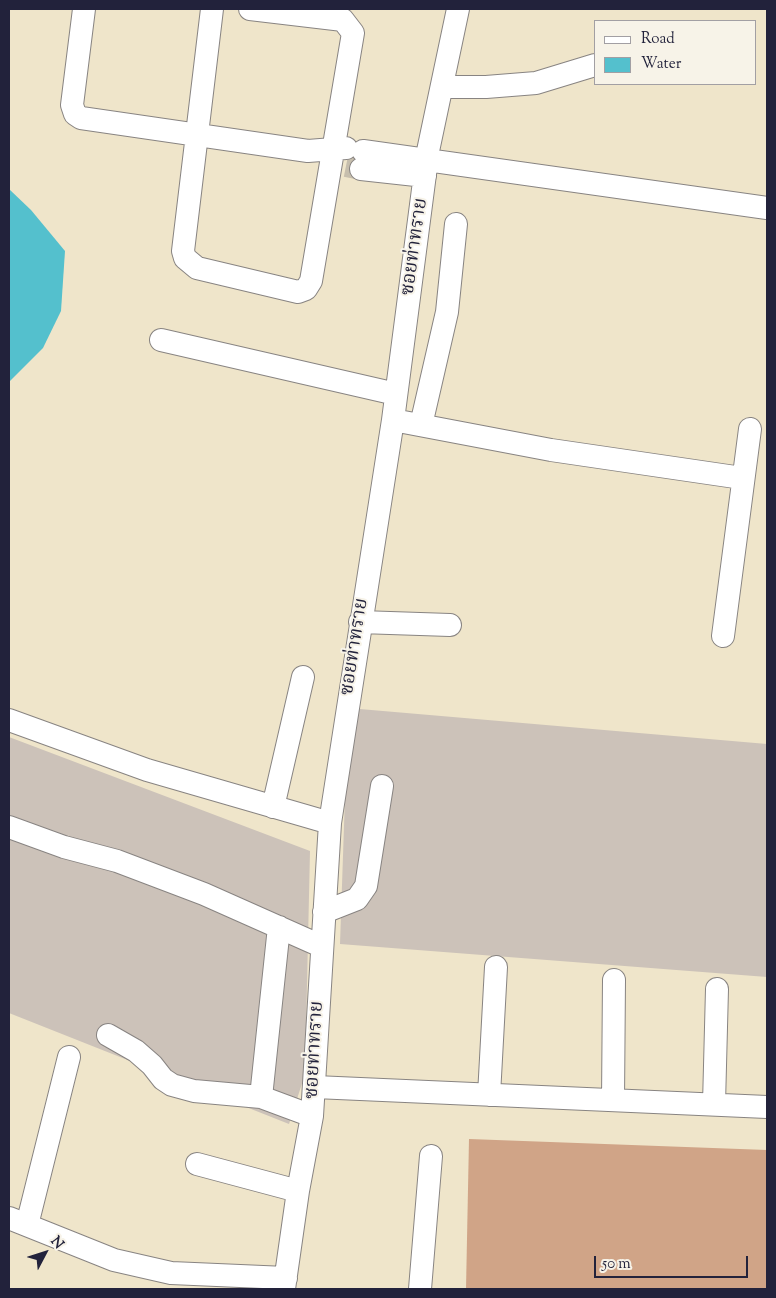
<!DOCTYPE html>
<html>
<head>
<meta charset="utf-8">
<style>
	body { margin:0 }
	#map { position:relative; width:776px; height:1298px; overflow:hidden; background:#efe5ca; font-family:"Sorts Mill Goudy",serif }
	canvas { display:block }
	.frame { position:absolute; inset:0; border:10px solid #22223b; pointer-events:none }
	.legend { position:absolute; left:594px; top:20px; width:162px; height:65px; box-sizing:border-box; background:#f7f3e8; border:1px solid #a29fa3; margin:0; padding:6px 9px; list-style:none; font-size:15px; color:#22223b }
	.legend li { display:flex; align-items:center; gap:10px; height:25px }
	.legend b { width:25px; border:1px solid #a29fa3 }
	.north { position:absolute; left:20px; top:1228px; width:50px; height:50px; -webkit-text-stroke:4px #f7f3e8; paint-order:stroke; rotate:50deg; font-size:14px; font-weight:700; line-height:20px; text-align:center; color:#22223b }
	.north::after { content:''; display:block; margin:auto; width:18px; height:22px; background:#22223b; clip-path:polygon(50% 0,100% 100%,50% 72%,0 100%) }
	.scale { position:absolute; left:594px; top:1256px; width:154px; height:22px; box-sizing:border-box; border:2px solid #22223b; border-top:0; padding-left:6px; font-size:15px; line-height:18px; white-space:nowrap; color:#22223b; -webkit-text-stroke:4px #f7f3e8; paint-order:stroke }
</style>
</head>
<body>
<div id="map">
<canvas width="776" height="1298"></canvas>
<div class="frame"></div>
<ul class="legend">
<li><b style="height:6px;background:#fff"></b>Road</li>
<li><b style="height:14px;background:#54c0cd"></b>Water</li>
</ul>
<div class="north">N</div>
<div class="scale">50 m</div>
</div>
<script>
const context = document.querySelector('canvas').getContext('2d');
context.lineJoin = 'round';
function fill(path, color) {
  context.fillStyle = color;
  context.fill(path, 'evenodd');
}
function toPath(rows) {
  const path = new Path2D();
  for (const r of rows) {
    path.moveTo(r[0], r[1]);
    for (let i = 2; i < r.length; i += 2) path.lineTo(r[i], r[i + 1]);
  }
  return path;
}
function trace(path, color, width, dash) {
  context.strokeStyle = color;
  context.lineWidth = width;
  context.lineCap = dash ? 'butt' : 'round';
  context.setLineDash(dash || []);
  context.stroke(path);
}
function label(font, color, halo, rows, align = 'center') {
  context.font = font + ' "Sorts Mill Goudy","Noto Serif Thai",serif';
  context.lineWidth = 4;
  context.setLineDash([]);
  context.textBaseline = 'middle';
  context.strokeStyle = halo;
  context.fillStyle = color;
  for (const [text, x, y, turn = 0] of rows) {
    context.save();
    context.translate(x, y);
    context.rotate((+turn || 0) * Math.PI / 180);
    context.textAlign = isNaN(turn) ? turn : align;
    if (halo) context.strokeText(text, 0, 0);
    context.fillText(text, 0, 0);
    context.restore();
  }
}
const industrial = toPath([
	[348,708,767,744,767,977,340,944],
	[9,737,310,851,305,1074,289,1124,9,1013]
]);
const water = toPath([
	[9,189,31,210,65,251,61,311,43,348,9,382]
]);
const building = toPath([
	[469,1139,767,1150,767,1289,466,1289]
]);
const minorTunnel = toPath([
	[346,166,361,169]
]);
const minor = toPath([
	[84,9,72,105,75,114,81,118,308,151,346,148],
	[212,9,183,251,185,258,197,268,298,292,306,289,311,281,353,33,343,20,250,9],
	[442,87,486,87,536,83,595,65],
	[363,151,767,208],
	[361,169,425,176],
	[161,340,396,394],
	[393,420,551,450,742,478],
	[421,425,447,312,456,224],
	[360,622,450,625],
	[723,636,750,429],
	[9,720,147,770,330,823],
	[273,807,303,677],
	[9,827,64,847,117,861,204,894,321,946],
	[324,912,357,899,366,886,382,786],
	[108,1035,136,1051,152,1065,163,1079,172,1085,194,1091,261,1097,312,1116],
	[315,1087,767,1107],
	[489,1095,496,967],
	[261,1097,279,927],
	[613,1100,614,980],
	[714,1104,717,989],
	[197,1164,298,1191],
	[9,1218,114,1260,171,1273,286,1278],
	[27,1225,69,1057],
	[284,1289,298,1191,312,1116,330,823,393,420,428,151,458,9],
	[420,1289,431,1156]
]);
const streetNames = [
	["ซอยท่าทราย",416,247,-82],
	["ซอยท่าทราย",356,647,-81],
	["ซอยท่าทราย",316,1050,-87]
];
fill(industrial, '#ccc2b9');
fill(water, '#54c0cd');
fill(building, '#d0a487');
trace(minorTunnel, '#c6bead', 22, [22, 11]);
trace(minor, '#888482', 24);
trace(minor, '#fff', 22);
label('19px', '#22223b', '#f7f3e8', streetNames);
</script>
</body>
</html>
